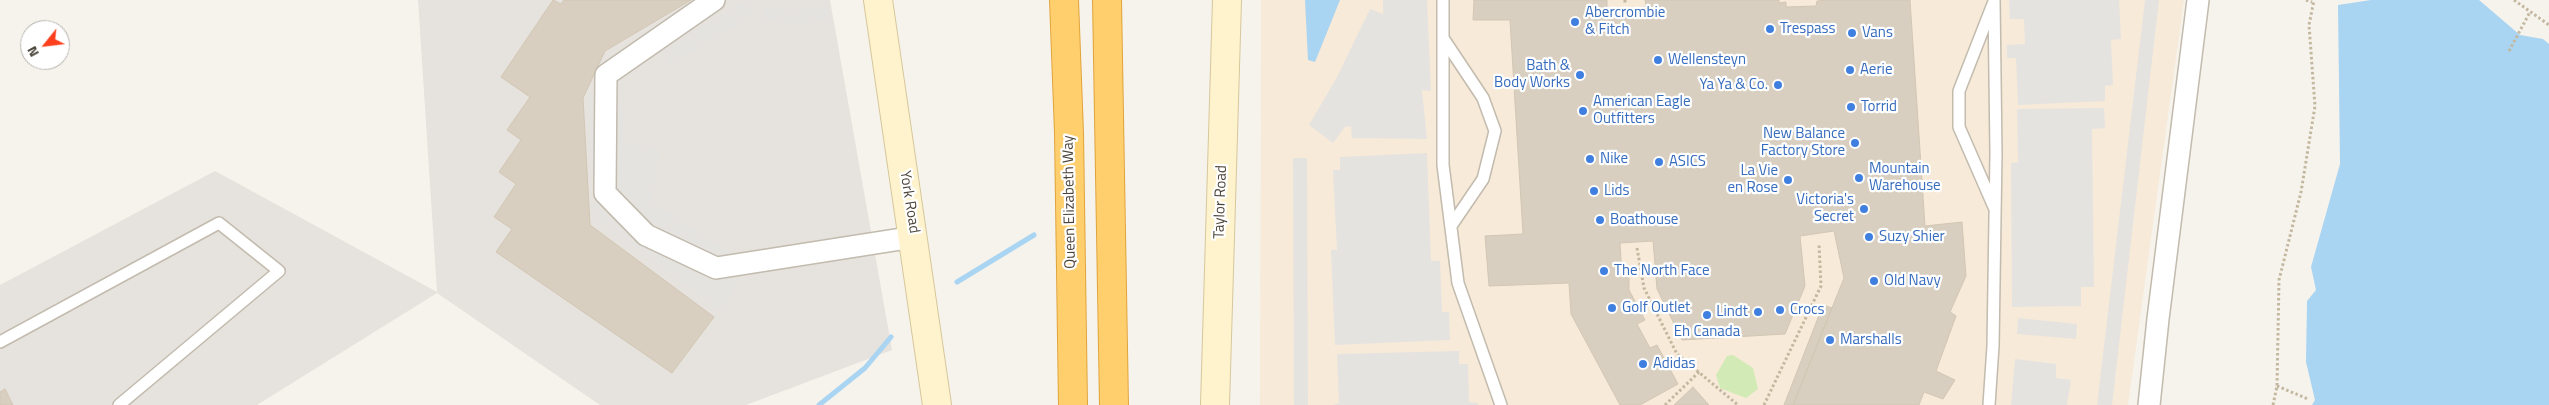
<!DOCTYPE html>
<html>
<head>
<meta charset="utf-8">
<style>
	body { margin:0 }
	#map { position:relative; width:2549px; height:405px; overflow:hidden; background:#f6f3ec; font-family:"Titillium Web",sans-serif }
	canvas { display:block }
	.north { position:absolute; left:20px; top:20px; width:50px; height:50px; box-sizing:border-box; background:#fff; border:1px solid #b7b4b0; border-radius:50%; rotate:241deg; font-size:14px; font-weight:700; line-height:20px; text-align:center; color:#4b4439 }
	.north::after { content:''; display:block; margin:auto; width:18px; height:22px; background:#fc3f1d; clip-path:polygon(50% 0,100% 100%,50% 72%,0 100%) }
</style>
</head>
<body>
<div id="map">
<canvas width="2549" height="405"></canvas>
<div class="north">N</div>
</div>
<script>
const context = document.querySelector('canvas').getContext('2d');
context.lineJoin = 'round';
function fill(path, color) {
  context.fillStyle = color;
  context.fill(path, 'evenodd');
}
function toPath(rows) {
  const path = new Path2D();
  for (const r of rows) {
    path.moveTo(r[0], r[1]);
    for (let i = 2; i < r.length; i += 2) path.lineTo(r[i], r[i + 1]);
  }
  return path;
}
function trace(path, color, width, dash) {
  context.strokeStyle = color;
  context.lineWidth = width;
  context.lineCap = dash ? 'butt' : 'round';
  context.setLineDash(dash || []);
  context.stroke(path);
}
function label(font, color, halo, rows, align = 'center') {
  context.font = font + ' "Titillium Web",sans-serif';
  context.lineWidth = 4.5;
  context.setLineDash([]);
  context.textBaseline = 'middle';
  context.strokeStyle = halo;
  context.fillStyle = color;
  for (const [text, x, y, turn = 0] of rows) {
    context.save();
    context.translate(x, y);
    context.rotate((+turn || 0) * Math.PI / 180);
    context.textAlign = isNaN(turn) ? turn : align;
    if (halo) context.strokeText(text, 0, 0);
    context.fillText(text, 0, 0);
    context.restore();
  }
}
const commercial = toPath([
	[1261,0,2184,0,2128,405,1260,405]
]);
const industrial = toPath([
	[418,0,830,0,892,350,746,405,600,405,437,293,257,405,0,405,0,285,215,171,437,292]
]);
const green = toPath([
	[1733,355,1753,368,1758,389,1746,398,1720,388,1716,375,1727,356]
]);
const parking = toPath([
	[746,0,756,14,671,65,662,51],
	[1383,0,1427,0,1431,91,1422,90,1427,139,1352,138,1351,126,1345,127,1333,143,1309,125,1336,79,1370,9,1383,14],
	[2009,0,2119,0,2121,39,2111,40,2113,85,2105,86,2105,101,2018,105,2016,58,2007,58,2007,45,2025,44,2024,19,2010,19],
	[2145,0,2159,0,2112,405,2097,405],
	[827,5,830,20,797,25,761,20,764,7,794,10],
	[589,93,622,103,625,141,660,148,652,202,745,262,725,315,594,219],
	[2104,108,2105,128,2092,129,2094,287,2081,287,2081,306,2012,307,2011,163,2018,162,2017,109],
	[1427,153,1431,261,1440,261,1442,312,1449,312,1450,340,1335,345,1331,250,1337,250,1333,170,1340,170,1340,157],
	[1293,158,1307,158,1308,405,1294,405],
	[2018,318,2077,324,2076,339,2017,334],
	[1459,351,1459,364,1468,364,1469,402,1478,403,1478,405,1333,405,1339,403,1337,354],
	[2015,359,2056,364,2056,378,2071,380,2067,405,2011,405]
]);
const water = toPath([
	[1305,0,1340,0,1315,62,1308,60],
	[2371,0,2479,0,2520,35,2543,39,2549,44,2549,405,2312,405,2315,400,2306,362,2307,301,2316,290,2311,267,2340,164,2338,5]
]);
const stream = toPath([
	[957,282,1034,235],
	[819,405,865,368,891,337]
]);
const building = toPath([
	[553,0,561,4,564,0,691,0,605,51,583,98,590,225,714,317,672,373,496,252,512,229,494,217,516,184,499,172,521,140,507,130,530,97,501,77,553,0],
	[1474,0,1607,0,1607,16,1637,16,1637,8,1646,7,1645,0,1779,0,1779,3,1786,2,1786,7,1816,6,1817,1,1828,0,1910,0,1925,226,1962,222,1966,276,1950,312,1956,316,1936,371,1955,380,1943,399,1924,392,1919,405,1793,405,1844,278,1834,231,1800,236,1805,286,1785,334,1682,340,1657,289,1653,241,1620,243,1622,276,1629,276,1629,290,1645,320,1637,324,1650,348,1657,345,1678,384,1640,405,1620,405,1571,314,1569,283,1489,286,1485,236,1523,234,1510,20,1473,20,1474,0],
	[1823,305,1832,308,1793,405,1784,405,1823,305],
	[1693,387,1709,405,1674,405,1693,387],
	[5,389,13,405,0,405,0,392,5,389]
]);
const path = toPath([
	[1625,0,1625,4],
	[2306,0,2312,2],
	[2514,0,2549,25],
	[2509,51,2530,12],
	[1637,248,1644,288,1677,354,1738,405],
	[2277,386,2308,399],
	[1665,405,1699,372],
	[1764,405,1821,286,1819,244],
	[2273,405,2277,386,2279,280,2301,192,2315,106,2309,25,2314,0]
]);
const service = toPath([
	[1443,0,1443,165,1458,283,1501,405],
	[1993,4,1959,91,1959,127,1994,207],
	[1443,38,1483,98,1495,131,1483,179,1451,226],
	[0,342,219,223,279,271,119,405],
	[1989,405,1993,346,1996,153,1994,0]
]);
const minor = toPath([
	[714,0,606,75,605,193,646,235,716,268,914,237],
	[2149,405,2158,319,2198,0]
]);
const secondary = toPath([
	[878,0,937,405],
	[1215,405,1227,0]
]);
const motorway = toPath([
	[1064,0,1069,133,1073,405],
	[1107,0,1114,405]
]);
const markers = [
	[1575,22,5,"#3f7fe0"],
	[1770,29,5,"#3f7fe0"],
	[1852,33,5,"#3f7fe0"],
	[1658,60,5,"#3f7fe0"],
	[1850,70,5,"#3f7fe0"],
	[1580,75,5,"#3f7fe0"],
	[1778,85,5,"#3f7fe0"],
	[1851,107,5,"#3f7fe0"],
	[1583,111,5,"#3f7fe0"],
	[1855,143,5,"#3f7fe0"],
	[1590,159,5,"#3f7fe0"],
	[1659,162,5,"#3f7fe0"],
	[1859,178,5,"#3f7fe0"],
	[1788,180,5,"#3f7fe0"],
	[1594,191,5,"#3f7fe0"],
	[1864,209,5,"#3f7fe0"],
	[1600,220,5,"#3f7fe0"],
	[1869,237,5,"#3f7fe0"],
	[1604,271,5,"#3f7fe0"],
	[1874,281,5,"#3f7fe0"],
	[1612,308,5,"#3f7fe0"],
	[1780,310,5,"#3f7fe0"],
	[1758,312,5,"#3f7fe0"],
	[1707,315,5,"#3f7fe0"],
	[1830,340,5,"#3f7fe0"],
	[1643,364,5,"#3f7fe0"]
];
const shopNames = [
	["Abercrombie",1585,13],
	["& Fitch",1585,30],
	["Trespass",1780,29],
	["Vans",1862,33],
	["Wellensteyn",1668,60],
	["Bath &",1570,66,"right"],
	["Body Works",1570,83,"right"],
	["Aerie",1860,70],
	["Ya Ya & Co.",1768,85,"right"],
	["American Eagle",1593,102],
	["Outfitters",1593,119],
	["Torrid",1861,107],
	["New Balance",1845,134,"right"],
	["Factory Store",1845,151,"right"],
	["Nike",1600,159],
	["ASICS",1669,162],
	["Mountain",1869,169],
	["Warehouse",1869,186],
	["La Vie",1778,171,"right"],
	["en Rose",1778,188,"right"],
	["Lids",1604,191],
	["Victoria's",1854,200,"right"],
	["Secret",1854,217,"right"],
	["Boathouse",1610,220],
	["Suzy Shier",1879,237],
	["The North Face",1614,271],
	["Old Navy",1884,281],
	["Golf Outlet",1622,308],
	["Crocs",1790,310],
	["Lindt",1748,312,"right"],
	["Eh Canada",1707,332,"center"],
	["Marshalls",1840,340],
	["Adidas",1653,364]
];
const streetNames = [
	["York Road",909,202,81],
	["Queen Elizabeth Way",1070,202,-91],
	["Taylor Road",1221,202,-88]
];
fill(commercial, '#f7ead8');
fill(industrial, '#e6e2dd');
fill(green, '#d2eab5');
fill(parking, '#e5e3e0');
fill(water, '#a9d4f2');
trace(stream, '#a9d4f2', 5);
fill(building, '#d8cfc1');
trace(building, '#d3c7b4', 1);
trace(service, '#c2bbae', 14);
trace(minor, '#c2bbae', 24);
trace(secondary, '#d6c79b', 30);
trace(motorway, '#e0a43c', 30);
trace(path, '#c4b79f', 3, [2.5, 2.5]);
trace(service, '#fff', 11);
trace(minor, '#fff', 21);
trace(secondary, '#fff3cd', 28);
trace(motorway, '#ffcf6e', 28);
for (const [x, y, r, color] of markers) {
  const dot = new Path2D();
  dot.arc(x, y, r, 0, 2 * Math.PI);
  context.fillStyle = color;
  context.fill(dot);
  trace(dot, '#fff', 2);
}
label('15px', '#366cbe', '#fff', shopNames, 'left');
label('15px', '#4b4439', '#fff', streetNames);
</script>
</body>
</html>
